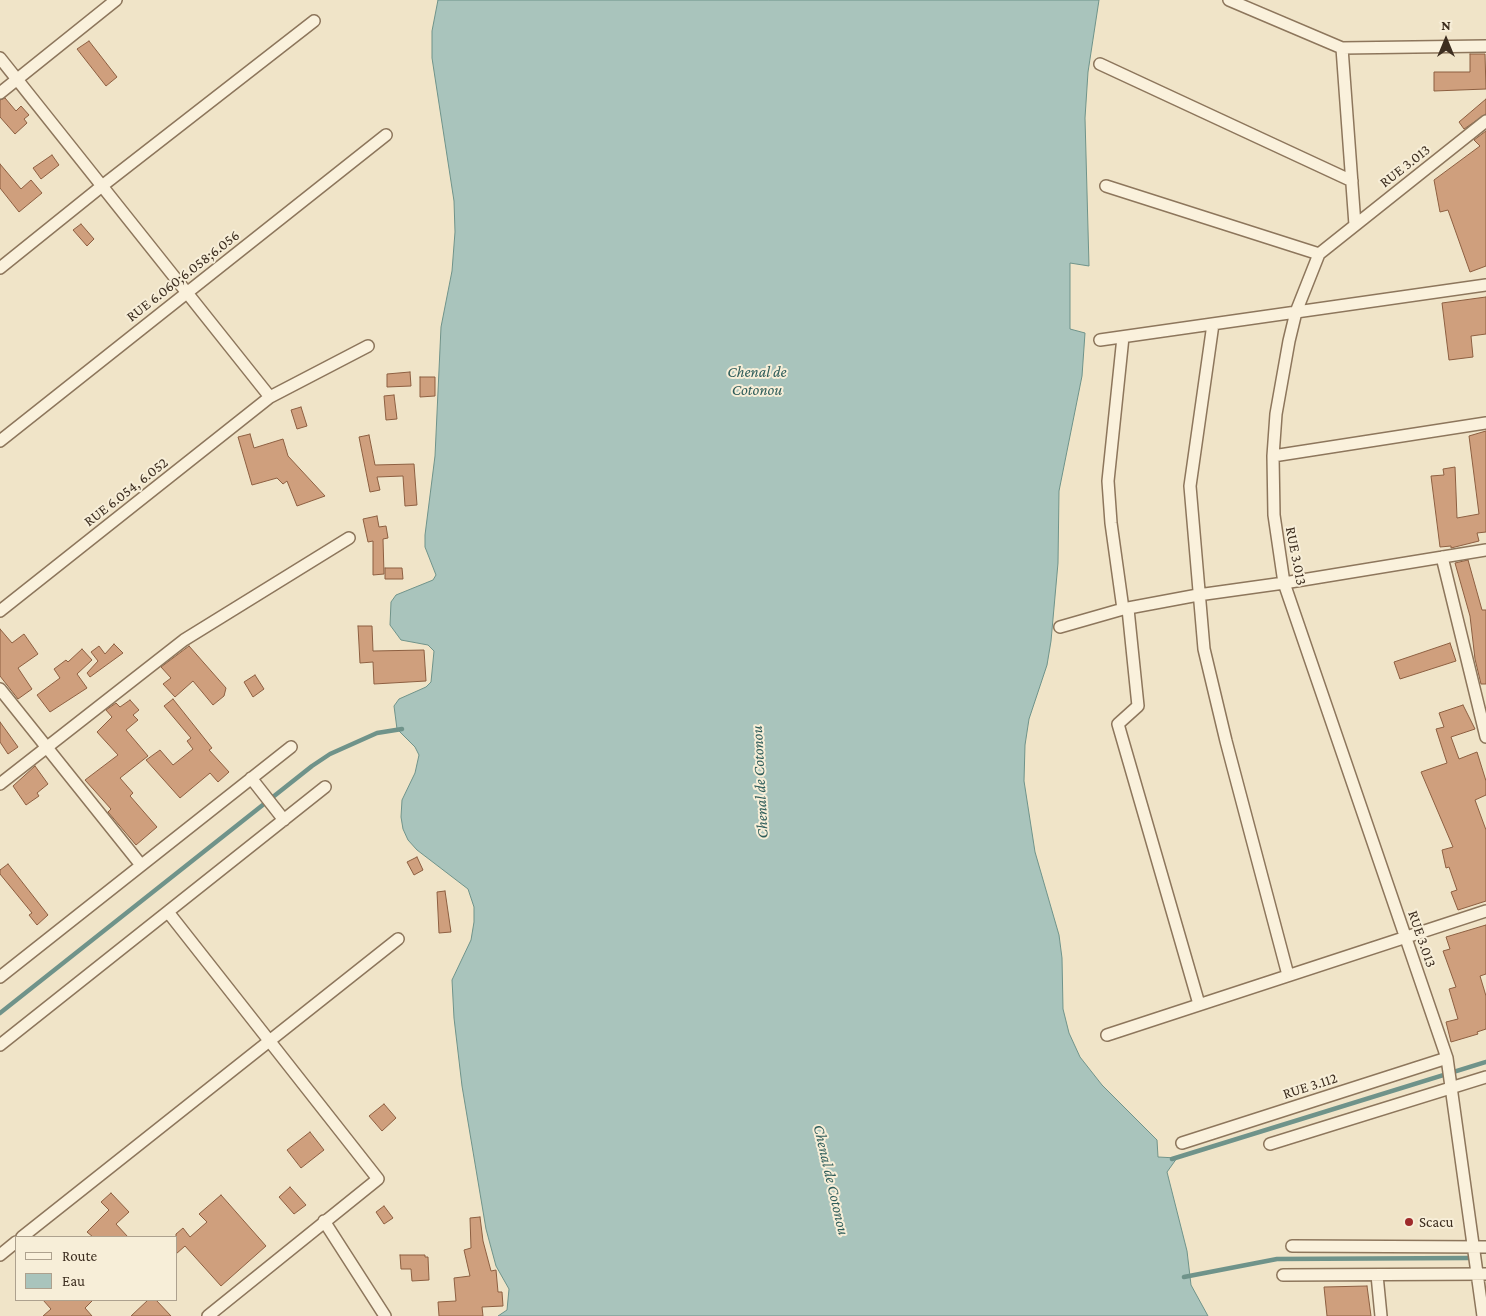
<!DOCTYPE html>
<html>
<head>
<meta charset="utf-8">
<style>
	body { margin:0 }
	#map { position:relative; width:1486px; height:1316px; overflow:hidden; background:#f0e4c8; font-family:"Crimson Pro",serif }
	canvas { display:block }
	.legend { position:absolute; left:15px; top:1236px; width:162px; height:65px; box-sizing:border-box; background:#f7eed8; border:1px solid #ada18e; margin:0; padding:6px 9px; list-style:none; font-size:15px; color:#3d2e20 }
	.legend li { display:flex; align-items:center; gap:10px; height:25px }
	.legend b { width:25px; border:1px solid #ada18e }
	.north { position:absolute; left:1421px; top:15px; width:50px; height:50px; -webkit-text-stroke:4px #f7eed8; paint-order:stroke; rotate:0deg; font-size:14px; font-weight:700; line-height:20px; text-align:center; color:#3d2e20 }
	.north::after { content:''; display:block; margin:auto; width:18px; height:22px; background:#3d2e20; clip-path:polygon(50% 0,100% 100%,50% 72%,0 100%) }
</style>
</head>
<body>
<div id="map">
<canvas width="1486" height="1316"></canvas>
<ul class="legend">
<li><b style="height:6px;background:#faf1dc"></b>Route</li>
<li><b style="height:14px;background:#a9c4bc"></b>Eau</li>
</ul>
<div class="north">N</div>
</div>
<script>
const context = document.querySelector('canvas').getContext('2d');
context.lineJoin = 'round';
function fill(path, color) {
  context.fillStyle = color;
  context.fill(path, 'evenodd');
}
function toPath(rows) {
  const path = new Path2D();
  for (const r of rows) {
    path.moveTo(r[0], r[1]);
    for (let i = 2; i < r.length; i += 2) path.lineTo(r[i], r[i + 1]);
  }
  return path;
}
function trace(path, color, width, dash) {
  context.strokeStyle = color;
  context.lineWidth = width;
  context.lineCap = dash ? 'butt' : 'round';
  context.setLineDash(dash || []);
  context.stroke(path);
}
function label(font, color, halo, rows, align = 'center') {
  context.font = font + ' "Crimson Pro",serif';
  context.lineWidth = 4;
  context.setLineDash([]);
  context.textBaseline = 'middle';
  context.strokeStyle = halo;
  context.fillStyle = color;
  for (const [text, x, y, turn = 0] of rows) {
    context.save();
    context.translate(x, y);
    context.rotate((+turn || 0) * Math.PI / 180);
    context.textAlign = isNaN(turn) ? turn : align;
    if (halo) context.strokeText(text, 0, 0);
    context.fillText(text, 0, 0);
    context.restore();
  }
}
const water = toPath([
	[438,0,1099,0,1088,72,1085,118,1089,266,1070,263,1070,329,1085,333,1082,376,1059,491,1058,563,1051,641,1047,665,1029,719,1025,745,1024,781,1035,852,1059,935,1062,958,1063,1009,1069,1033,1080,1057,1102,1085,1157,1140,1158,1157,1177,1158,1167,1172,1187,1251,1191,1285,1208,1316,498,1316,507,1310,509,1289,496,1266,486,1229,462,1086,454,1018,452,980,471,940,474,922,474,907,468,889,417,850,408,840,403,829,401,817,402,800,415,773,419,755,415,747,397,729,394,706,399,699,426,687,431,682,434,651,428,645,401,640,390,625,391,602,396,595,433,580,436,575,425,547,425,535,435,456,441,327,452,271,455,232,454,201,432,58,432,31,438,0]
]);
const stream = toPath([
	[0,1013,312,766,330,754,377,733,402,729],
	[1172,1159,1486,1062],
	[1184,1277,1277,1259,1468,1258]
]);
const building = toPath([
	[89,41,117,77,106,86,77,49,89,41],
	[1470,54,1485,54,1486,89,1434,91,1434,72,1470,72,1470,54],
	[5,98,16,111,21,106,29,115,24,119,27,123,15,134,0,117,0,100,5,98],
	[1486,99,1486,114,1464,129,1459,122,1486,99],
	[1486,131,1486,266,1470,272,1448,210,1440,212,1434,180,1480,146,1474,140,1486,131],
	[52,155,59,165,41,179,33,168,52,155],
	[0,164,21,189,31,180,42,193,19,212,0,188,0,164],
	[81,224,94,239,87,246,73,230,81,224],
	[1486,297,1486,334,1471,336,1473,357,1449,360,1442,303,1486,297],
	[410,372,411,386,387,387,387,374,410,372],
	[420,377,435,377,435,396,420,397,420,377],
	[394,395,397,419,386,420,384,396,394,395],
	[301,407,307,426,297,429,291,410,301,407],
	[1486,431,1486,532,1477,533,1479,541,1451,548,1451,546,1440,547,1431,476,1444,475,1443,469,1455,467,1457,518,1479,514,1469,436,1486,431],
	[250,434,254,448,283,439,288,456,325,496,297,506,287,481,283,484,277,478,252,485,238,437,250,434],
	[369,435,375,465,414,464,417,505,405,506,403,476,377,477,380,490,370,492,359,437,369,435],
	[377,516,379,527,386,526,388,538,383,539,384,574,373,575,373,541,368,542,363,519,377,516],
	[1468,560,1482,610,1486,610,1486,684,1481,684,1475,659,1470,616,1455,563,1468,560],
	[385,568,402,568,403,579,385,579,385,568],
	[358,626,372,626,373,651,424,650,426,681,374,684,373,662,360,663,358,626],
	[0,629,12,643,24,634,38,654,18,668,32,689,18,699,0,676,0,629],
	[1450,643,1456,661,1400,679,1394,662,1450,643],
	[114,644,123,653,90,677,87,673,98,661,91,652,99,646,105,654,114,644],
	[189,646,226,688,224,696,213,705,193,681,175,697,163,684,171,678,161,667,189,646],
	[82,649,92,660,77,674,87,688,50,712,37,695,60,678,54,669,66,660,68,662,82,649],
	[255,675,264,689,253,697,244,682,255,675],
	[173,699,212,748,209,750,229,772,218,782,210,773,180,798,146,760,160,750,173,765,193,749,187,741,191,738,164,706,173,699],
	[130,700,139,710,133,715,138,720,126,730,148,756,120,778,133,793,130,796,157,827,136,845,108,812,111,809,85,780,118,755,97,732,112,717,106,710,116,703,120,707,130,700],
	[1463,705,1475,729,1451,737,1459,759,1477,752,1486,781,1486,795,1475,800,1486,830,1486,901,1458,910,1451,892,1457,890,1449,867,1446,868,1442,850,1453,847,1421,772,1447,763,1436,729,1444,727,1439,713,1463,705],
	[0,722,18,747,8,754,0,742,0,722],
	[35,766,48,784,37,793,39,796,26,805,13,786,35,766],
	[417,857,423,870,414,875,407,862,417,857],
	[8,864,48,915,37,925,29,915,32,913,0,874,0,870,8,864],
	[445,891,451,932,439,933,437,892,445,891],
	[1486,925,1486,974,1480,976,1486,996,1486,1029,1477,1032,1478,1034,1451,1042,1446,1022,1458,1019,1449,989,1456,987,1443,951,1450,949,1446,937,1486,925],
	[384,1104,396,1118,382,1131,369,1116,384,1104],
	[310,1132,324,1150,301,1168,287,1150,310,1132],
	[290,1187,306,1205,294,1214,279,1197,290,1187],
	[111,1193,129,1212,116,1224,128,1237,93,1237,87,1232,109,1210,101,1202,111,1193],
	[221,1195,266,1246,221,1286,185,1246,176,1254,176,1234,183,1228,190,1237,207,1222,199,1214,221,1195],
	[384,1206,393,1218,384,1224,376,1212,384,1206],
	[480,1217,483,1241,491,1271,496,1270,498,1292,502,1292,503,1306,482,1307,483,1316,439,1316,438,1302,456,1301,454,1278,470,1276,464,1250,471,1248,470,1218,480,1217],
	[400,1255,425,1255,425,1257,428,1257,429,1280,412,1281,411,1269,401,1269,400,1255],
	[1367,1286,1371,1316,1327,1316,1324,1287,1367,1286],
	[43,1300,93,1300,85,1308,92,1316,43,1316,51,1309,43,1300],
	[148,1300,156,1300,171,1316,131,1316,148,1300]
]);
const minor = toPath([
	[1229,0,1342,48,1486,46],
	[1342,48,1355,225],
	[0,58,270,397],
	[1100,64,1352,181],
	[0,93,116,0],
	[1106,186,1319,254],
	[0,268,102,186,314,21],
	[1213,324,1190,486,1204,649,1226,741,1288,975],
	[1123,337,1108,481,1111,523,1123,609],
	[1100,340,1486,285],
	[0,441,386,135],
	[1273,456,1486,423],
	[1442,557,1486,737],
	[1128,609,1138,706,1118,724,1199,1004],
	[0,611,270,397,368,346],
	[1060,627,1123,609,1198,595,1284,583,1486,550],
	[0,689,141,865],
	[251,778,284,820],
	[0,784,184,640,349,538],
	[168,912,378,1179,208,1316],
	[0,977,291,747],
	[1107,1035,1486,911],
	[0,1045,325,787],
	[1182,1143,1447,1058],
	[1270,1144,1486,1077],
	[324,1221,385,1316],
	[22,1237,398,939],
	[1292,1246,1486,1247],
	[0,1255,16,1242],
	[1283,1275,1486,1274],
	[1377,1275,1381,1316],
	[1483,1316,1447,1058,1284,583,1274,515,1273,456,1276,414,1289,341,1296,312,1319,254,1486,121]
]);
const markers = [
	[1409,1222,5,"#9e2a2b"]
];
const streetNames = [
	["RUE 3.013",1405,166,-38],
	["RUE 6.060;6.058;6.056",183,276,-38],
	["RUE 6.054, 6.052",126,492,-38],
	["RUE 3.013",1296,556,79],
	["RUE 3.013",1422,939,71],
	["RUE 3.112",1310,1086,-18]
];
const poiNames = [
	["Scacu",1419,1222]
];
const waterNames = [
	["Chenal de",757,372],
	["Cotonou",757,390],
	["Chenal de Cotonou",760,782,-93],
	["Chenal de Cotonou",831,1180,77]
];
fill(water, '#a9c4bc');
trace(water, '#6f938a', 1);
trace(stream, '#6f938a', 4.5);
fill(building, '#cf9f7d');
trace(building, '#8d5f41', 1);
trace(minor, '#8d765c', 14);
trace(minor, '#faf1dc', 11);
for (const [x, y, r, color] of markers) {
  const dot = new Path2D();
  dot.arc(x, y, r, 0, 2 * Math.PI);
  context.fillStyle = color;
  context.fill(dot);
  trace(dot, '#f7eed8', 2);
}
label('15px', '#3d2e20', '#f7eed8', streetNames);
label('15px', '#3d2e20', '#f7eed8', poiNames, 'left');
label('italic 16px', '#2f5d5a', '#f7eed8', waterNames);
</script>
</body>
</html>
